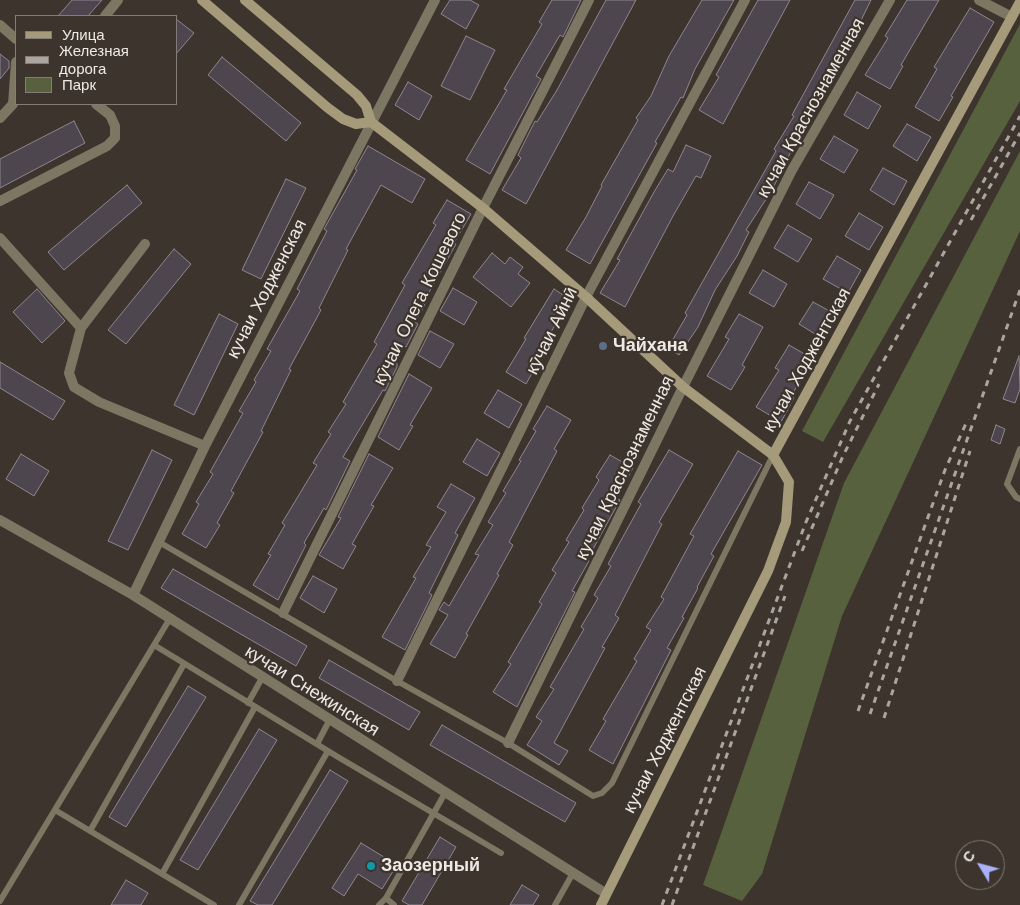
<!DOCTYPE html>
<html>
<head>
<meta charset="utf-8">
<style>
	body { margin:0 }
	#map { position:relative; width:1020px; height:905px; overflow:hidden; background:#3d342d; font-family:"Work Sans",sans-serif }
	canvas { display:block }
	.legend { position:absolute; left:15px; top:15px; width:162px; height:90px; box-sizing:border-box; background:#3d342d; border:1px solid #847c76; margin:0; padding:6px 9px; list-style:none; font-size:15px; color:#eee9e4 }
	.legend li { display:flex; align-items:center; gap:10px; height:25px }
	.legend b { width:25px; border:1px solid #847c76 }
	.north { position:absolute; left:955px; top:840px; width:50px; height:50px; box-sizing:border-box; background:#3d342d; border:1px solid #847c76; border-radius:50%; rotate:307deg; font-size:14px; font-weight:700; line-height:20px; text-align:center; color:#eee9e4 }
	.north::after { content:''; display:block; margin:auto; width:18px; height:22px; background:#aab0fc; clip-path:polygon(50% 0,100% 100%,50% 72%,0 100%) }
</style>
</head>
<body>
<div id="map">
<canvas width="1020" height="905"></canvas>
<ul class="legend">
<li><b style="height:6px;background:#a59a7a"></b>Улица</li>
<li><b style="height:6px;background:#aca59f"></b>Железная дорога</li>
<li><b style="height:14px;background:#58613d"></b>Парк</li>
</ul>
<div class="north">С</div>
</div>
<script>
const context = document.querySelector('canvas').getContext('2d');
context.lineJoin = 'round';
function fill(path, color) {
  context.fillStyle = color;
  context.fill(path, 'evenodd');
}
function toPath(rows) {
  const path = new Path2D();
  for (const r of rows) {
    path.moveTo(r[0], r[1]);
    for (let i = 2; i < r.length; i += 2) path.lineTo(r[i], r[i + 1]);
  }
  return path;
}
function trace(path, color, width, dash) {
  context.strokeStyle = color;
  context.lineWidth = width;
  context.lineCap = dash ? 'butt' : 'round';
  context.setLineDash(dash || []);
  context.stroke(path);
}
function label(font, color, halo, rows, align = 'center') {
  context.font = font + ' "Work Sans",sans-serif';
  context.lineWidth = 4.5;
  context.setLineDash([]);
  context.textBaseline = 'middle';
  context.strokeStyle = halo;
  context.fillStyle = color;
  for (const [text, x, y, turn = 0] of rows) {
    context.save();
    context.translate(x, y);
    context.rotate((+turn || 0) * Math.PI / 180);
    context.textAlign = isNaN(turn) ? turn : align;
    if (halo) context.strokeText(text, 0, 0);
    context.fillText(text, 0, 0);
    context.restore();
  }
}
const green = toPath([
	[1020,24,1020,101,823,442,802,431],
	[1020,151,1020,231,842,616,762,874,742,901,703,885,844,483]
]);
const building = toPath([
	[72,0,102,0,88,16,58,16,72,0],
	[450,0,470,0,479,5,466,29,441,14,450,0],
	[552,0,581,0,563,37,560,35,536,76,541,79,490,174,466,160,507,90,504,89,542,24,539,22,552,0],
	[606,0,636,0,526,204,502,190,521,158,518,155,535,121,537,122,557,90,606,0],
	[702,0,734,0,695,69,683,98,681,97,655,142,657,143,590,264,566,250,586,217,602,186,601,185,638,120,636,118,651,96,669,56,702,0],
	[758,0,790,0,723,124,699,110,719,77,716,75,758,0],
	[855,0,871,0,822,100,806,124,805,123,772,190,746,230,749,232,737,256,715,290,698,327,679,355,668,348,687,315,685,313,776,151,774,149,794,116,792,115,855,0],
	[907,0,939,0,901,65,903,66,890,89,865,75,888,38,885,36,907,0],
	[970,8,994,22,951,96,953,97,939,121,915,107,937,69,934,67,970,8],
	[176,19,194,33,176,54,176,19],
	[466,36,495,50,470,100,441,86,466,36],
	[0,54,9,61,9,68,0,79,0,54],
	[222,57,301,123,286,141,208,75,222,57],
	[408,82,432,96,419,120,395,105,408,82],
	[857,92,881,106,868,129,844,115,857,92],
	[74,121,85,143,0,188,0,159,74,121],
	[907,124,931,137,917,161,893,146,907,124],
	[834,136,858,150,844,173,820,159,834,136],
	[686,145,711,156,701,178,696,176,673,216,625,307,600,293,620,260,617,259,654,192,668,169,673,172,686,145],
	[368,146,425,179,412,203,381,185,346,249,348,250,319,308,321,310,289,369,291,370,261,431,263,432,231,491,234,493,217,523,220,525,206,548,182,534,199,504,196,502,213,474,210,472,243,413,239,411,256,382,254,380,271,351,267,349,300,291,297,289,327,231,324,229,357,170,355,169,368,146],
	[883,168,907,181,894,205,870,190,883,168],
	[286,179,306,188,261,279,242,270,286,179],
	[809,182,834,195,820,219,796,204,809,182],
	[127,185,142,203,64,270,48,252,127,185],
	[447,200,471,214,454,243,456,244,423,303,425,305,415,322,418,324,406,347,404,346,395,362,397,363,397,367,385,391,383,390,343,457,350,461,326,510,324,508,304,543,306,545,278,600,253,585,271,555,268,554,285,525,282,523,317,465,313,463,331,434,328,432,346,404,343,402,377,344,374,342,405,285,402,283,436,225,433,223,447,200],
	[859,213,883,227,869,250,845,236,859,213],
	[788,225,812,239,798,262,774,248,788,225],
	[174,249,191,264,126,344,108,330,174,249],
	[492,253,505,264,510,257,523,267,518,274,530,283,511,307,473,277,492,253],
	[837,256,861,270,848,293,823,279,837,256],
	[763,270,787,284,774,307,749,293,763,270],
	[453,288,477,302,464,325,440,311,453,288],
	[37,289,65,321,42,343,13,312,37,289],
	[554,289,566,297,554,327,536,357,540,359,526,384,506,372,526,339,524,338,554,289],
	[813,302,837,315,823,339,799,324,813,302],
	[219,314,238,324,194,415,174,405,219,314],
	[739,314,763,327,742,365,745,367,731,390,707,376,729,339,725,337,739,314],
	[430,331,454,344,440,368,418,355,430,331],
	[789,345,813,359,791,396,794,398,781,422,756,407,779,370,775,368,789,345],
	[1019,356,1020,389,1015,403,1003,399,1019,356],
	[0,362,65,401,53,420,0,388,0,362],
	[409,374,432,388,410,425,413,426,399,450,378,437,409,374],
	[498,390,522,404,509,428,484,413,498,390],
	[547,406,571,420,554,449,557,451,509,542,513,545,497,574,499,575,466,634,468,635,455,658,430,644,448,615,439,610,444,602,449,606,479,555,475,554,493,525,488,522,506,493,503,491,521,461,519,460,536,431,533,429,547,406],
	[996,425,1005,429,1000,444,991,440,996,425],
	[477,439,500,453,487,476,463,462,477,439],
	[152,450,172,460,128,550,108,541,152,450],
	[669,450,693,464,659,522,662,524,615,615,619,618,602,647,605,648,554,743,568,751,559,765,527,745,542,721,536,717,554,689,550,687,584,629,581,627,598,598,594,595,611,566,608,564,641,504,638,502,669,450],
	[738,451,762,465,711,554,714,556,697,587,698,588,682,617,684,618,667,648,671,650,613,764,589,750,606,721,603,719,637,661,634,659,651,630,646,627,664,599,661,597,694,536,690,534,738,451],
	[21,454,49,471,34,496,6,479,21,454],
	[369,454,393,468,371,505,374,506,352,544,356,546,343,569,319,555,341,518,338,517,369,454],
	[610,455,633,468,616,498,620,500,587,560,589,561,572,591,575,592,517,707,493,692,511,664,508,662,542,604,539,602,556,573,552,570,569,542,566,540,584,510,582,508,599,480,596,477,610,455],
	[451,484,475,498,455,533,458,535,429,593,432,595,405,650,382,637,416,578,413,577,431,547,426,545,446,512,437,507,451,484],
	[173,569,307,646,296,666,161,588,173,569],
	[313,576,337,589,324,613,300,598,313,576],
	[329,660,420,712,409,730,319,678,329,660],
	[188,686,206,697,126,827,109,817,188,686],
	[442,725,576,803,565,822,430,745,442,725],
	[259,729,277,740,198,870,180,860,259,729],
	[330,770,348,781,272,905,258,905,250,901,330,770],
	[440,837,456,847,422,905,409,905,402,901,440,837],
	[361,843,397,865,382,889,358,874,344,896,332,888,361,843],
	[126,880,148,893,141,905,111,905,126,880],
	[522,885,539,895,533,905,510,905,522,885]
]);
const lane = toPath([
	[1020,449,1007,484,1016,497,1020,499],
	[159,542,397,681,508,743,593,796,602,793,612,783,773,455],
	[154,645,338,757,501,853],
	[248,703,262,678],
	[317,744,329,721],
	[55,810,214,905],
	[90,831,184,664],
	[162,874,255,707],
	[386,898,394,905],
	[0,901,169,620],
	[239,905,328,751],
	[379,905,386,898,445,793],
	[555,905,573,873]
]);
const street = toPath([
	[979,0,1012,17],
	[105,16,118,0],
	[0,25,16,39],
	[0,118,13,104,16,62],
	[0,201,107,146,115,138,115,126,110,115,96,104],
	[0,238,81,328],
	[145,244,81,328,69,373,74,387,99,402,205,446],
	[0,520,133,595,605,893],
	[133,595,205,446,435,0],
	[283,613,483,208,589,0],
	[397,681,586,297,745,0],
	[508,743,683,387,792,170,890,0]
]);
const secondary = toPath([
	[202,0,328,108,343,119,356,124,371,122],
	[245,0,357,95,366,106,371,122],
	[371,122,483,208,586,297,683,387,773,455,789,482,786,522,768,571,601,905],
	[773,455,1020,2]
]);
const rail = toPath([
	[971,220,1020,133],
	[802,551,843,456,879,384],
	[858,711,945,470,968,419],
	[870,714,1020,290],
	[884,718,970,451],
	[662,905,806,522,850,421,1020,116],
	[672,905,785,596]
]);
const markers = [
	[603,346,5,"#5c6f8a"],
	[371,866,5,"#0f9aa8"]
];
const streetNames = [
	["кучаи Краснознаменная",811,108,-61],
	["кучаи Ходженская",267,289,-63],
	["кӯчаи Олега Кошевого",420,299,-64],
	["кӯчаи Айнӣ",552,331,-64],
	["кучаи Ходжентская",807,360,-61],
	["кучаи Краснознаменная",625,468,-64],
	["кучаи Снежинская",312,691,32],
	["кучаи Ходжентская",665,740,-63]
];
const poiNames = [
	["Чайхана",613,346],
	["Заозерный",381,866]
];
fill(green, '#58613d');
fill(building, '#4d464e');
trace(building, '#8f868f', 1);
trace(lane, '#7d7662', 6);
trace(street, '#7d7662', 10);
trace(secondary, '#a59a7a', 10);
trace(rail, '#aca59f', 3, [6, 6]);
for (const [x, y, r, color] of markers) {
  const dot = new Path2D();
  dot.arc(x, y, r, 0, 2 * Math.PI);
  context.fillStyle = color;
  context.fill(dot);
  trace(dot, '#3d342d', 2);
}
label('18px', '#eee9e4', '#3d342d', streetNames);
label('bold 18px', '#eee9e4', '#3d342d', poiNames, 'left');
</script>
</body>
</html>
